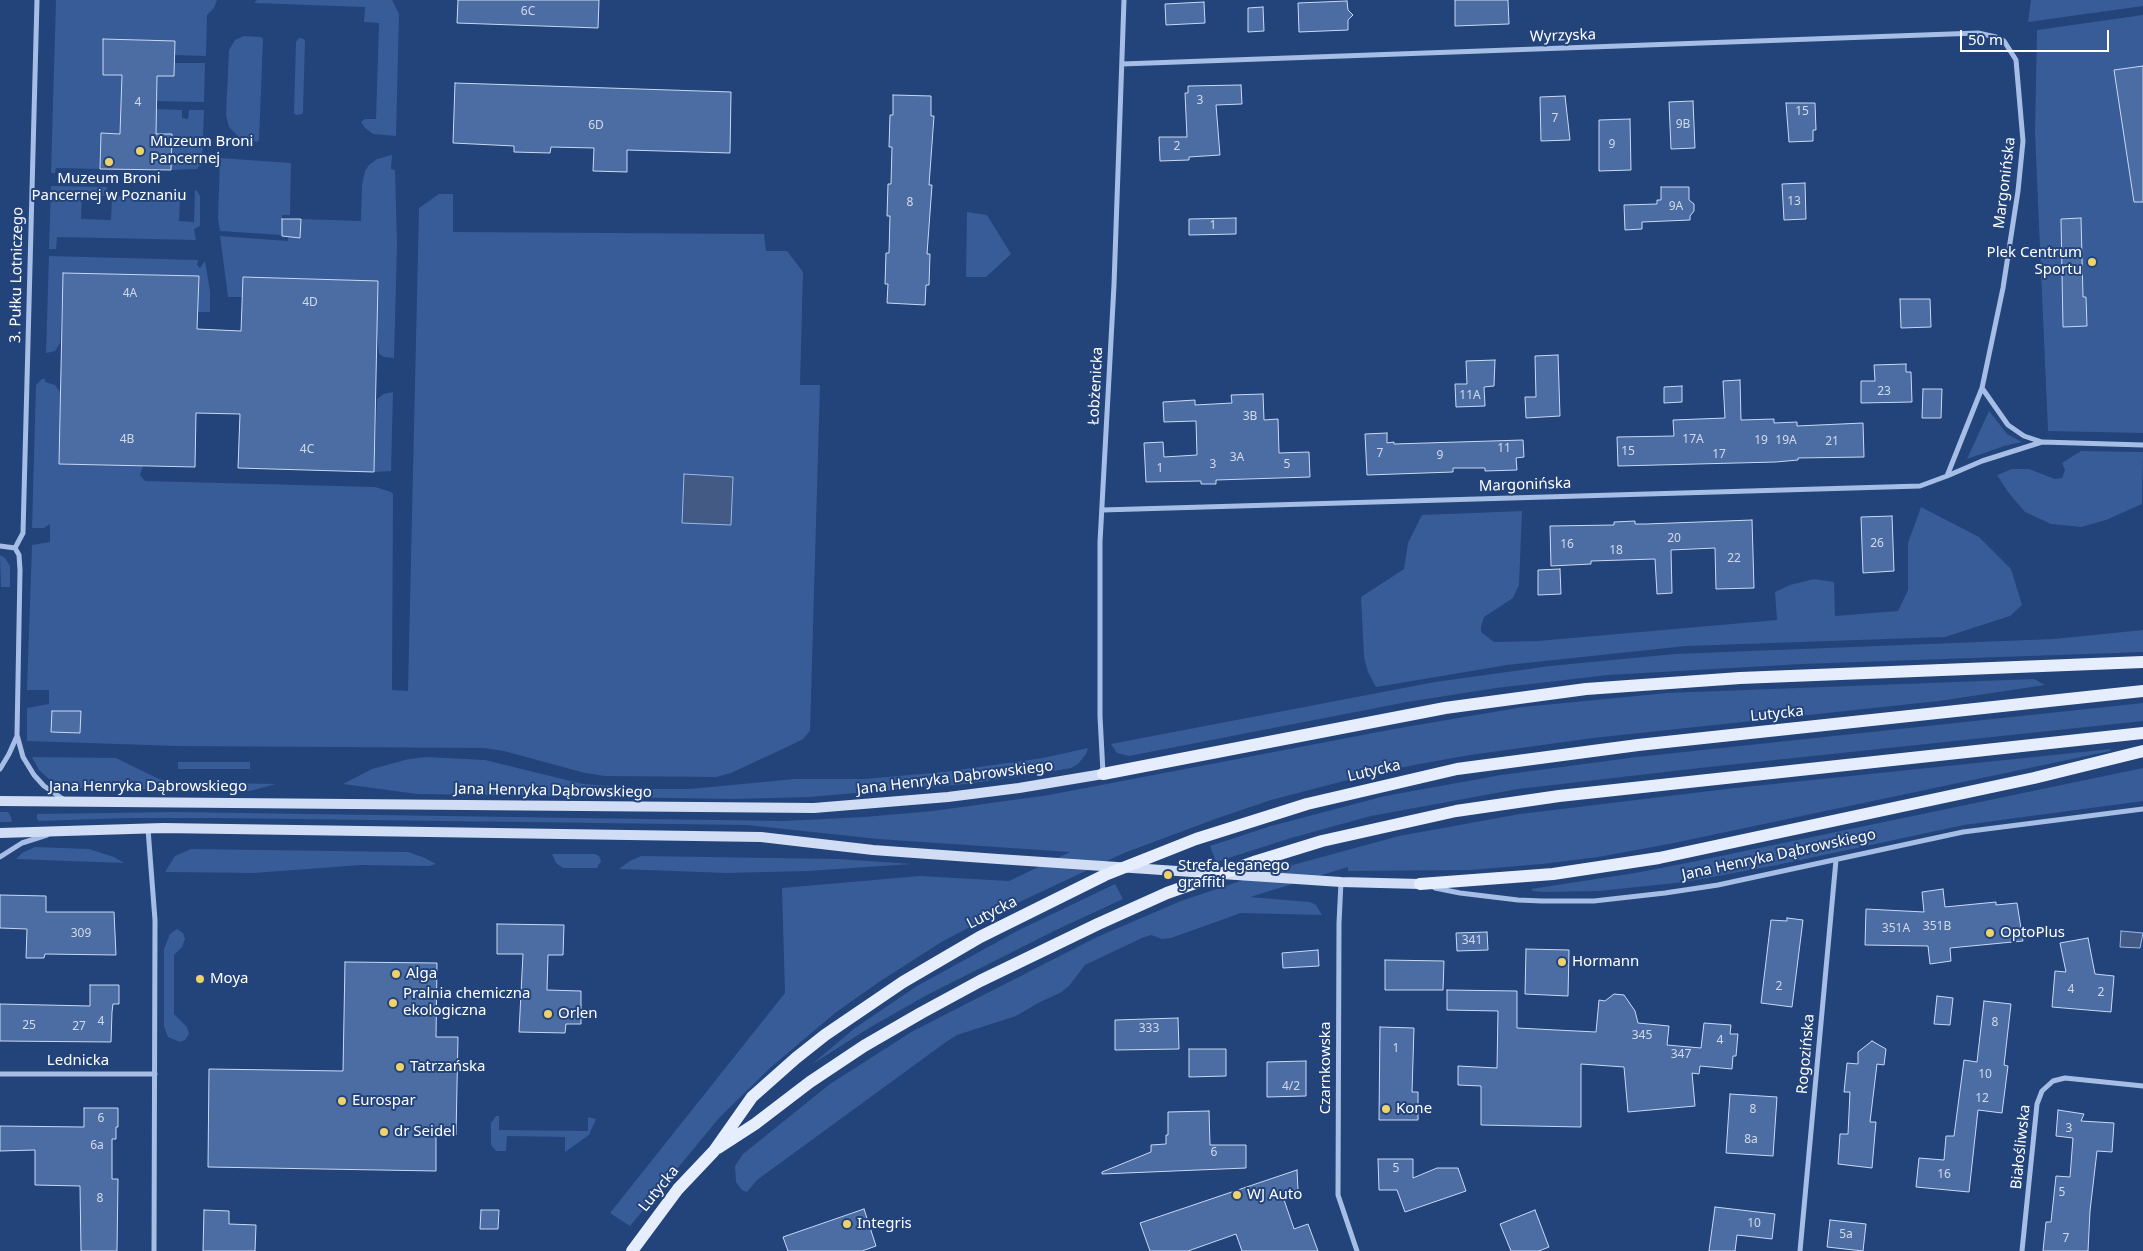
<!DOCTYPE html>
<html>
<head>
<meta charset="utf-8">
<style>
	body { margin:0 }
	#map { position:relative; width:2143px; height:1251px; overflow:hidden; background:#23437b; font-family:"Noto Sans",sans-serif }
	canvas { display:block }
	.scale { position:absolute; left:1960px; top:30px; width:149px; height:22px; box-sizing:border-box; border:2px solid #fff; border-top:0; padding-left:6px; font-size:15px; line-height:18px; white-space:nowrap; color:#fff; -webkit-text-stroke:4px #23437b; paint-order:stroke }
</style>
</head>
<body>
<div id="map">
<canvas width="2143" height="1251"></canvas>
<div class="scale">50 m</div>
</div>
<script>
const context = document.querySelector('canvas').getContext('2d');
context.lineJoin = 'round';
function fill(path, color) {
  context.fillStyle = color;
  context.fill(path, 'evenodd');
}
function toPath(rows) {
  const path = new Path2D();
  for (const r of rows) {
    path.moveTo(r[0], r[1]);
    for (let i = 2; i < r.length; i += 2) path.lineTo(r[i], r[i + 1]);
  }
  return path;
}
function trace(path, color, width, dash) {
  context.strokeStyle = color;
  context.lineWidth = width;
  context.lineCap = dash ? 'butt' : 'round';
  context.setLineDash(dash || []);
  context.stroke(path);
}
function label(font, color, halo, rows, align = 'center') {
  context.font = font + ' "Noto Sans",sans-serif';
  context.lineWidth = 4;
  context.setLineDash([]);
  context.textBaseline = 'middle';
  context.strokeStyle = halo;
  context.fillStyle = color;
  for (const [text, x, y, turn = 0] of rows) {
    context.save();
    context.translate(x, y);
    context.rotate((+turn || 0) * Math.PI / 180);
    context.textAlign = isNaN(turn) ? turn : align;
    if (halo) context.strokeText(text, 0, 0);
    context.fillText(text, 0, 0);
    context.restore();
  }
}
const green = toPath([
	[56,0,217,0,214,8,207,15,206,56,174,55,174,41,103,39,103,75,122,75,120,134,101,133,100,169,56,168,55,173,51,173],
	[257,0,392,0,399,14,396,136,373,134,365,128,361,122,365,119,376,119,379,23,364,22,365,7,254,3],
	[2031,0,2143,0,2143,6,2028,22],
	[2143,15,2143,433,2048,431,2035,133,2037,30],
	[244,36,261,37,263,39,259,140,257,142,239,137,229,127,226,115,229,50,235,40],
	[299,38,304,39,305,41,303,112,302,114,296,115,294,113,296,42],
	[174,63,205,63,204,102,156,101,157,76,174,76],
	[156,109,182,110,182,118,188,119,189,110,204,110,202,162,197,169,171,170,172,135,156,134],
	[392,155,391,169,395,170,397,244,394,358,384,357,379,354,377,332,378,281,243,277,242,297,228,297,220,236,288,241,288,237,300,237,301,219,361,221,362,185,365,171,369,165,377,159],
	[220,158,291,163,290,215,282,215,282,235,220,231,218,219],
	[51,186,107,187,106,196,82,195,81,219,111,220,112,196,180,198,179,221,194,222,195,190,197,191,200,196,200,226,194,229,196,240,57,237,56,249,49,249],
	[439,194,453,194,453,232,764,234,766,251,787,251,803,272,800,385,820,385,810,731,803,739,789,746,731,773,716,777,605,776,585,773,504,751,484,748,178,746,27,741,27,708,49,704,49,690,27,690,32,545,50,542,50,524,44,528,32,528,36,385,42,379,45,379,45,382,55,385,60,392,59,464,143,466,140,475,145,481,375,487,391,492,393,494,392,690,408,691,419,208],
	[967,212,987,215,1011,254,986,277,966,277],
	[49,256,198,260,197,265,200,268,205,261,210,291,210,312,198,312,198,276,63,273,60,343,55,351,46,353],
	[393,392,391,471,374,472,377,399,384,394],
	[1989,411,2007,434,2022,442,2004,446,1967,459],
	[2081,451,2143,452,2142,504,2106,520,2081,527,2051,524,2025,512,2008,492,1997,475,2012,469,2029,469,2055,479,2062,478,2065,470,2062,463],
	[1921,507,1979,537,2011,569,2022,605,2010,616,1945,637,1686,646,1507,665,1376,687,1368,672,1364,657,1361,597,1404,569,1408,543,1422,515,1522,511,1519,585,1513,598,1484,617,1481,627,1481,632,1494,642,1538,641,1777,620,1775,592,1790,585,1814,579,1834,582,1835,616,1898,611,1908,590,1908,543],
	[0,555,5,558,10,566,10,587,1,587],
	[2143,630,2143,652,1802,664,1608,675,1496,688,1407,702,1129,756,1117,753,1111,744,1435,682,1550,666,1675,654,2054,639],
	[2034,679,2045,685,1939,701,1593,738,1470,755,1419,764,1367,775,1271,800,1218,818,1124,853,1013,905,943,941,879,982,835,1013,770,1068,719,1118,630,1226,610,1213,785,993,782,888,920,876,1009,881,1070,852,878,839,747,825,218,818,128,818,39,821,37,819,37,814,175,812,784,821,864,817,933,811,1049,795,1394,729,1523,707,1667,693],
	[2143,703,2143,721,1700,768,1518,789,1371,816,1291,838,1216,862,1210,846,1271,826,1385,796,1501,775,1637,757],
	[1088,748,1086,754,1078,764,1071,768,1054,771,966,784,809,797,734,799,417,794,343,784,372,769,409,759,427,757,485,760,583,784,650,789,690,789,795,779,864,779,944,772,1043,758],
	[2111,749,2110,751,1669,844,1598,857,1542,864,1471,870,1348,871,1348,867,1250,897,1310,902,1316,905,1322,915,1241,913,1171,938,1162,939,1151,935,1142,938,1085,965,1069,986,1060,993,1040,1002,1016,1016,957,1035,946,1042,757,1180,747,1192,742,1190,736,1182,735,1166,743,1154,830,1084,913,1031,1097,937,1181,901,1267,872,1399,836,1520,814,1735,788],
	[32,757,116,758,161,780,178,782,276,784,250,791,73,788,50,780,39,770],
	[178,762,250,762,250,769,178,769],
	[2143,768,2143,801,1964,825,1777,865,1685,882,1599,891,1546,892,1533,891,1531,889,1635,873,1697,861],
	[0,812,8,812,11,817,12,822,0,822],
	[35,847,89,849,114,857,124,863,16,859,22,853],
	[191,849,408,852,425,858,436,864,429,866,361,865,254,873,165,872,175,856],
	[552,854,595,854,599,856,601,861,597,868,563,868,556,863],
	[641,856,839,859,912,864,808,871,727,873,619,869,630,861],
	[1115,884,1123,899,1056,930,927,995,869,1028,811,1065,855,1028,917,986,1019,930],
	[177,929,183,933,185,939,182,947,174,955,174,1014,187,1027,189,1034,185,1040,180,1042,168,1037,164,1026,164,949,170,934],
	[496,1116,499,1116,499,1130,588,1131,588,1117,596,1119,589,1135,565,1152,565,1137,507,1136,506,1151,496,1151,491,1145,491,1123]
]);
const water = toPath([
	[684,474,733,477,731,525,682,523,684,474],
	[2121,931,2143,933,2140,948,2120,947,2121,931]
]);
const building = toPath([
	[458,0,599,0,598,28,457,23,458,0],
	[1455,0,1508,0,1509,24,1455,26,1455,0],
	[1347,1,1348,10,1353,15,1348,20,1348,30,1299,32,1298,3,1347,1],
	[1204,2,1205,23,1166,25,1165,4,1204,2],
	[1263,7,1264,31,1248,32,1248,8,1263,7],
	[103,39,175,41,174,76,157,76,156,134,172,134,171,170,100,169,101,133,120,134,122,75,103,75,103,39],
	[2143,66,2143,202,2134,202,2114,70,2143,66],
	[455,83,731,92,730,153,627,150,627,172,593,171,594,148,551,147,550,153,514,152,514,146,453,143,455,83],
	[1241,85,1242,104,1216,105,1220,155,1189,157,1189,160,1160,161,1159,137,1187,137,1185,93,1188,93,1188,86,1241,85],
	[893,95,931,96,931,116,934,116,929,185,932,185,927,254,930,254,929,285,926,285,925,305,887,303,888,284,885,284,886,253,889,253,890,216,887,216,888,184,891,184,892,147,889,147,890,115,893,115,893,95],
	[1565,96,1570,140,1541,141,1540,97,1565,96],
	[1693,101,1695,148,1671,149,1669,102,1693,101],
	[1786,103,1815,103,1816,130,1813,130,1813,141,1789,142,1786,103],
	[1630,119,1631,170,1599,171,1599,120,1630,119],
	[1805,183,1806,219,1784,220,1782,184,1805,183],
	[1661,187,1689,187,1689,200,1694,204,1694,211,1690,216,1690,220,1642,222,1642,229,1625,230,1624,205,1657,204,1657,200,1661,200,1661,187],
	[1236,218,1236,234,1189,235,1189,219,1236,218],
	[2081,218,2083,297,2086,297,2087,326,2063,327,2061,219,2081,218],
	[282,219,301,219,300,238,282,236,282,219],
	[63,273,199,276,197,329,241,331,243,277,378,281,374,472,238,468,240,414,196,413,195,467,59,464,63,273],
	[1900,299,1930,299,1931,327,1901,328,1900,299],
	[1558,355,1560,416,1526,418,1525,397,1536,397,1535,356,1558,355],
	[1495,360,1494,386,1484,387,1485,406,1456,407,1455,384,1467,384,1466,361,1495,360],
	[1906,364,1906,372,1911,372,1912,402,1861,403,1861,381,1875,381,1874,365,1906,364],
	[1740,380,1741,420,1774,419,1774,423,1797,422,1797,426,1863,423,1864,457,1798,458,1798,460,1776,462,1618,466,1617,437,1674,436,1673,420,1725,418,1723,381,1740,380],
	[1682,386,1682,402,1664,403,1664,387,1682,386],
	[1923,389,1942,389,1941,418,1922,418,1923,389],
	[1263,394,1264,420,1278,419,1279,453,1309,452,1310,477,1216,480,1216,484,1201,484,1201,481,1146,482,1144,443,1163,442,1164,457,1197,455,1196,421,1164,422,1163,402,1195,400,1195,405,1232,403,1231,395,1263,394],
	[1387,433,1387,443,1394,442,1394,444,1523,440,1524,457,1516,458,1517,470,1485,471,1485,468,1453,468,1453,472,1367,475,1365,434,1387,433],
	[1892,516,1894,571,1863,573,1861,517,1892,516],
	[1752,520,1754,588,1716,589,1715,548,1671,550,1672,593,1657,594,1655,559,1591,561,1591,564,1551,566,1550,526,1614,525,1614,522,1635,521,1635,524,1646,524,1752,520],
	[1560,569,1561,594,1538,595,1538,570,1560,569],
	[52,711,81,711,80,733,51,732,52,711],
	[1943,889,1945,907,1996,902,1996,905,2017,903,2023,941,1950,948,1951,961,1930,964,1928,946,1865,945,1866,909,1924,912,1922,892,1943,889],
	[0,895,46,896,46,912,114,912,116,955,45,954,44,958,26,958,27,929,0,928,0,895],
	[1787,918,1803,920,1792,1007,1761,1003,1771,920,1787,921,1787,918],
	[497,924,564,925,563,955,548,955,547,990,581,991,581,1024,566,1024,565,1033,519,1032,523,954,497,954,497,924],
	[1487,932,1488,950,1457,951,1456,933,1487,932],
	[2088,938,2095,974,2114,976,2111,1012,2052,1007,2055,971,2066,972,2060,943,2088,938],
	[1526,949,1569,950,1568,996,1525,994,1526,949],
	[1318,950,1319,966,1283,968,1282,953,1318,950],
	[1385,960,1444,961,1443,990,1385,990,1385,960],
	[345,962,437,963,436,1037,458,1037,456,1135,436,1135,436,1171,208,1167,209,1069,343,1071,345,962],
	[90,985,119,985,119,1004,113,1004,112,1012,111,1042,0,1041,0,1004,90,1006,90,985],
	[1447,990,1517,991,1517,1028,1596,1032,1599,1000,1605,1001,1614,994,1624,995,1635,1011,1638,1023,1669,1026,1667,1045,1701,1048,1704,1023,1731,1025,1730,1034,1738,1034,1736,1056,1733,1056,1732,1069,1700,1066,1699,1074,1692,1073,1695,1106,1628,1112,1624,1067,1581,1064,1581,1127,1481,1125,1481,1086,1458,1085,1458,1066,1497,1068,1498,1011,1447,1010,1447,990],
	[1937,996,1953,998,1950,1025,1934,1024,1937,996],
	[1984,1001,2011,1004,2004,1065,2008,1066,2002,1113,1978,1110,1969,1192,1916,1187,1919,1158,1944,1160,1946,1136,1954,1136,1964,1060,1977,1062,1984,1001],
	[1178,1018,1179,1049,1115,1050,1115,1020,1178,1018],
	[1380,1027,1414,1028,1412,1092,1418,1092,1418,1120,1379,1120,1380,1027],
	[1872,1041,1886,1049,1884,1065,1877,1064,1870,1122,1876,1122,1872,1168,1838,1164,1840,1134,1848,1134,1850,1092,1844,1092,1847,1063,1858,1064,1858,1052,1872,1041],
	[1189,1049,1226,1049,1226,1076,1189,1077,1189,1049],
	[1306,1061,1306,1096,1267,1097,1267,1062,1306,1061],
	[1730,1094,1777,1097,1773,1156,1726,1153,1730,1094],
	[84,1108,118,1108,118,1127,116,1127,116,1139,112,1139,112,1179,118,1179,117,1251,81,1251,80,1186,35,1185,35,1150,0,1151,0,1126,84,1127,84,1108],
	[2058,1110,2084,1114,2081,1121,2114,1123,2112,1152,2097,1151,2090,1211,2088,1251,2043,1251,2046,1222,2051,1222,2056,1176,2070,1177,2073,1138,2056,1136,2058,1110],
	[1209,1111,1210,1145,1246,1145,1246,1168,1102,1174,1102,1172,1151,1152,1151,1145,1166,1144,1166,1135,1168,1135,1168,1112,1209,1111],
	[1378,1159,1413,1159,1413,1178,1437,1168,1458,1168,1466,1191,1405,1212,1397,1190,1379,1190,1378,1159],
	[1297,1170,1298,1190,1281,1191,1294,1229,1308,1224,1318,1251,1242,1251,1236,1234,1188,1251,1150,1251,1140,1223,1297,1170],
	[1715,1207,1775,1214,1772,1239,1737,1235,1735,1251,1709,1251,1715,1207],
	[864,1209,876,1246,862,1251,788,1251,783,1237,864,1209],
	[204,1210,229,1211,229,1224,256,1225,255,1251,203,1251,204,1210],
	[481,1210,499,1210,498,1229,480,1229,481,1210],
	[1535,1210,1549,1247,1539,1251,1511,1251,1500,1224,1535,1210],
	[1830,1220,1866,1224,1863,1251,1827,1247,1830,1220]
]);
const minor = toPath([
	[1122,64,1978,33,1996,37,2004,41,2016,60,2023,141,2018,191,2003,288,1982,388,2008,425,2024,436,2042,442,1982,461,1947,476,1982,388],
	[2042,442,2143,445],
	[1102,510,1920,486,1947,476],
	[0,546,15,548],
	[15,548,23,533,37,0],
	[15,548,19,555,20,570,17,735,23,757,34,775,44,786,63,799],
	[0,769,9,754,17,736],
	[1103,773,1100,716,1100,542,1114,285,1124,0],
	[148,829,155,920,154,1251],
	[0,857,22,843,47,835],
	[1341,882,1339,923,1338,1195,1357,1251],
	[1435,888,1460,893,1518,900,1542,901,1594,901,1665,893,1718,885,1963,832,2143,809],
	[0,1074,155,1074],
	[1800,1251,1836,860],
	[2022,1251,2037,1104,2042,1091,2053,1081,2065,1078,2143,1086]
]);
const secondary = toPath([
	[0,801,814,808,948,797,1019,788,1103,774],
	[0,833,163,828,761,837,873,850,998,859,1341,882,1420,884]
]);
const primary = toPath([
	[1103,774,1445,708,1586,689,1740,678,2143,662],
	[1420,884,1553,874,1659,858,2034,778,2143,751],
	[718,1148,755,1124,810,1082,864,1046,921,1013,980,981,1098,924,1167,893,1257,861,1322,841,1456,811,1559,796,2143,733],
	[632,1251,678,1189,714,1151,752,1097,796,1058,825,1035,903,982,980,937,1105,875,1196,839,1307,804,1457,769,1638,745,2143,691]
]);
const markers = [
	[140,151,5,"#efd26a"],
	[109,162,5,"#efd26a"],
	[2092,262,5,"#efd26a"],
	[1168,875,5,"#efd26a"],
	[1990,933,5,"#efd26a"],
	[1562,962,5,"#efd26a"],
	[396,974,5,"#efd26a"],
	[200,979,5,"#efd26a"],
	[393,1003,5,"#efd26a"],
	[548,1014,5,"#efd26a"],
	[400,1067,5,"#efd26a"],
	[342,1101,5,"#efd26a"],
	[1386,1109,5,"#efd26a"],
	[384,1132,5,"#efd26a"],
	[1237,1195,5,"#efd26a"],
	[847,1224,5,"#efd26a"]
];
const numberNames = [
	["6C",528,12],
	["3",1200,101],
	["4",138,103],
	["15",1802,112],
	["7",1555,119],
	["9B",1683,125],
	["6D",596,126],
	["9",1612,145],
	["2",1177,147],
	["13",1794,202],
	["8",910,203],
	["9A",1676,207],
	["1",1213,226],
	["4A",130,294],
	["4D",310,303],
	["23",1884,392],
	["11A",1470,396],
	["3B",1250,417],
	["4B",127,440],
	["17A",1693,440],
	["19",1761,441],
	["19A",1786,441],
	["21",1832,442],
	["11",1504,449],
	["4C",307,450],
	["15",1628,452],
	["7",1380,454],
	["17",1719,455],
	["9",1440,456],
	["3A",1237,458],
	["3",1213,465],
	["5",1287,465],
	["1",1160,469],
	["20",1674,539],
	["26",1877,544],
	["16",1567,545],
	["18",1616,551],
	["22",1734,559],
	["351B",1937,927],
	["351A",1896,929],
	["309",81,934],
	["341",1472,941],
	["2",1779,987],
	["4",2071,990],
	["2",2101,993],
	["4",101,1022],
	["8",1995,1023],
	["25",29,1026],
	["27",79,1027],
	["333",1149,1029],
	["345",1642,1036],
	["4",1720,1041],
	["1",1396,1049],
	["347",1681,1055],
	["10",1985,1075],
	["4/2",1291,1087],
	["12",1982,1099],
	["8",1753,1110],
	["6",101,1119],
	["3",2069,1129],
	["8a",1751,1140],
	["6a",97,1146],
	["6",1214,1153],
	["5",1396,1169],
	["16",1944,1175],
	["5",2062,1193],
	["8",100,1199],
	["10",1754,1224],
	["5a",1846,1235],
	["7",2066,1239]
];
const streetNames = [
	["Wyrzyska",1563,36,-2],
	["Margonińska",2005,183,-83],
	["3. Pułku Lotniczego",17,275,-89],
	["Łobżenicka",1096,386,-87],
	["Margonińska",1525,485,-2],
	["Lutycka",1777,714,-6],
	["Lutycka",1374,771,-13],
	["Jana Henryka Dąbrowskiego",955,778,-7],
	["Jana Henryka Dąbrowskiego",148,787],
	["Jana Henryka Dąbrowskiego",553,791,1],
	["Jana Henryka Dąbrowskiego",1779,855,-12],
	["Lutycka",992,913,-27],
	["Rogozińska",1806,1054,-85],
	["Lednicka",78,1061],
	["Czarnkowska",1326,1068,-90],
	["Białośliwska",2021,1147,-84],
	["Lutycka",659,1189,-51]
];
const poiNames = [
	["Muzeum Broni",150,142],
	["Pancernej",150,159],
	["Muzeum Broni",109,179,"center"],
	["Pancernej w Poznaniu",109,196,"center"],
	["Plek Centrum",2082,253,"right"],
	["Sportu",2082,270,"right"],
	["Strefa leganego",1178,866],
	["graffiti",1178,883],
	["OptoPlus",2000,933],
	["Hormann",1572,962],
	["Alga",406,974],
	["Moya",210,979],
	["Pralnia chemiczna",403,994],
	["ekologiczna",403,1011],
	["Orlen",558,1014],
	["Tatrzańska",410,1067],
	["Eurospar",352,1101],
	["Kone",1396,1109],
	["dr Seidel",394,1132],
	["WJ Auto",1247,1195],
	["Integris",857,1224]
];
fill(green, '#375c98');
fill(water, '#435b84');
trace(water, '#9ab8e6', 1);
fill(building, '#4b6da3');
trace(building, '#c9d9f4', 1);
trace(minor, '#a6bee5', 5);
trace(secondary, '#d0ddf4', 10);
trace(primary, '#e6edfc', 12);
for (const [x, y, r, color] of markers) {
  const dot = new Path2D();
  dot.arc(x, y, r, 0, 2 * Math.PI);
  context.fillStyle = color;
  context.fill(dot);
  trace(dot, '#23437b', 2);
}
label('12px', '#d2dae8', null, numberNames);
label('15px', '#fff', '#23437b', streetNames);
label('15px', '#fff', '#23437b', poiNames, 'left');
</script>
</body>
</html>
